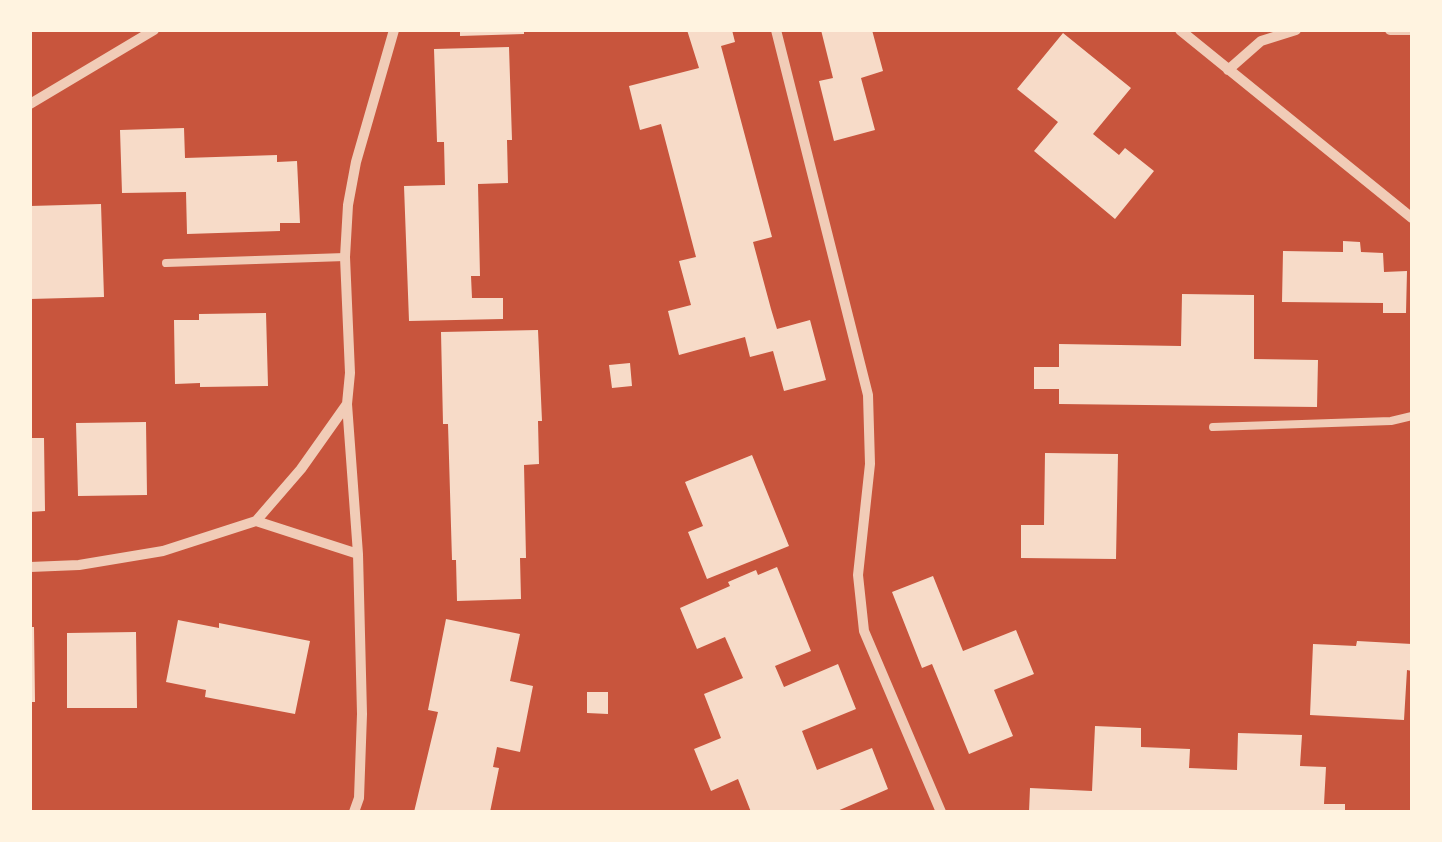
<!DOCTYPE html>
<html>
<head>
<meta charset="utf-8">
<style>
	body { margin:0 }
	#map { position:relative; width:1442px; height:842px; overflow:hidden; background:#c8553d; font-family:Commissioner,sans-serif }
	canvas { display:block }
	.frame { position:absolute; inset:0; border:32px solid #fff3e0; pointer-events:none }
</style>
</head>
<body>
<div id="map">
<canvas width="1442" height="842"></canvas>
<div class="frame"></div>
</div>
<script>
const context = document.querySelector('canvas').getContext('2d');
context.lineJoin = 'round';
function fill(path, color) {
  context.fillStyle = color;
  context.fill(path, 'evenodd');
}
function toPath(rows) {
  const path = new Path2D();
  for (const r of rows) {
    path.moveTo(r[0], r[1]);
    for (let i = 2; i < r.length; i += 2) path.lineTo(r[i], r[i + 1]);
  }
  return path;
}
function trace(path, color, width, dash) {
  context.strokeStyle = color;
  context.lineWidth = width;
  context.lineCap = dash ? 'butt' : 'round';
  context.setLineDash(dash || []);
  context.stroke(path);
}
const building = toPath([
	[460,30,524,30,524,34,460,36],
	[687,30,732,30,735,42,721,46,772,237,753,242,771,309,777,329,810,320,826,380,784,391,773,351,750,357,745,337,679,355,668,311,691,305,679,261,696,257,661,124,640,130,629,86,699,68],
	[821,30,872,30,883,71,861,78,875,130,834,141,819,81,833,78],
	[1063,33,1131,88,1093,134,1119,155,1125,148,1154,171,1115,219,1034,151,1058,122,1017,89],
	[509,47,512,140,507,140,508,183,478,184,480,276,471,276,472,298,503,298,503,319,409,321,404,186,445,185,444,142,437,142,434,49],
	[184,128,185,158,277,155,277,162,297,161,300,223,280,223,280,231,187,234,186,192,122,193,120,130],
	[101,204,104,297,30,299,30,206],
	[1343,241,1360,242,1361,252,1383,253,1384,272,1407,271,1406,313,1383,313,1383,303,1282,302,1283,251,1343,252],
	[1182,294,1254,295,1254,359,1318,360,1317,407,1059,404,1059,389,1034,389,1034,367,1059,367,1059,344,1181,346],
	[266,313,268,386,200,387,200,383,175,384,174,320,199,320,199,314],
	[538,330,542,421,538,421,539,464,524,465,526,558,520,558,521,599,457,601,456,560,452,560,448,424,443,424,441,332],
	[630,363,632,386,612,388,609,365],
	[146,422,147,495,78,496,76,423],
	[30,438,44,438,45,511,30,512],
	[1045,453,1118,454,1116,559,1021,558,1021,525,1044,525],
	[752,455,789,546,707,579,688,532,703,526,685,482],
	[777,567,811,651,775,666,784,687,838,664,856,709,802,731,817,770,872,748,888,789,835,812,751,812,738,779,711,791,694,749,721,738,704,694,743,678,725,637,697,649,680,608,730,586,728,582,756,570,758,575],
	[933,576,963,651,1016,630,1034,674,994,690,1013,736,969,754,932,664,922,668,892,592],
	[446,619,520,634,510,681,533,686,520,752,497,747,493,767,499,768,490,812,414,812,438,712,428,710],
	[178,620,219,628,219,623,310,641,295,714,205,697,206,690,166,682],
	[30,627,34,627,35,702,30,702],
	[136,632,137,708,67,708,67,633],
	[1357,641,1412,644,1412,671,1407,670,1404,720,1310,715,1313,644,1356,646],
	[587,692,608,692,608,714,587,713],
	[1095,726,1141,728,1141,747,1190,749,1189,768,1237,770,1238,733,1302,735,1300,766,1326,767,1324,804,1345,804,1345,812,1029,812,1030,788,1092,791]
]);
const service = toPath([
	[166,263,345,257],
	[1213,427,1391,421,1412,416]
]);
const minor = toPath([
	[776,30,868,395,870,464,858,575,864,631,941,812],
	[1180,30,1412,218],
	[1390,30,1412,30],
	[1228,70,1261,41,1296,30],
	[30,104,154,30],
	[347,404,301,469,256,521,358,554],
	[30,567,79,565,163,551,256,521],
	[354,812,359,798,362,714,358,554,347,404,350,373,345,257,348,205,356,162,394,30]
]);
fill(building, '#f7dbc8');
trace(service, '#f1ccb7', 8);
trace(minor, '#f1ccb7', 10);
</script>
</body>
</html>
